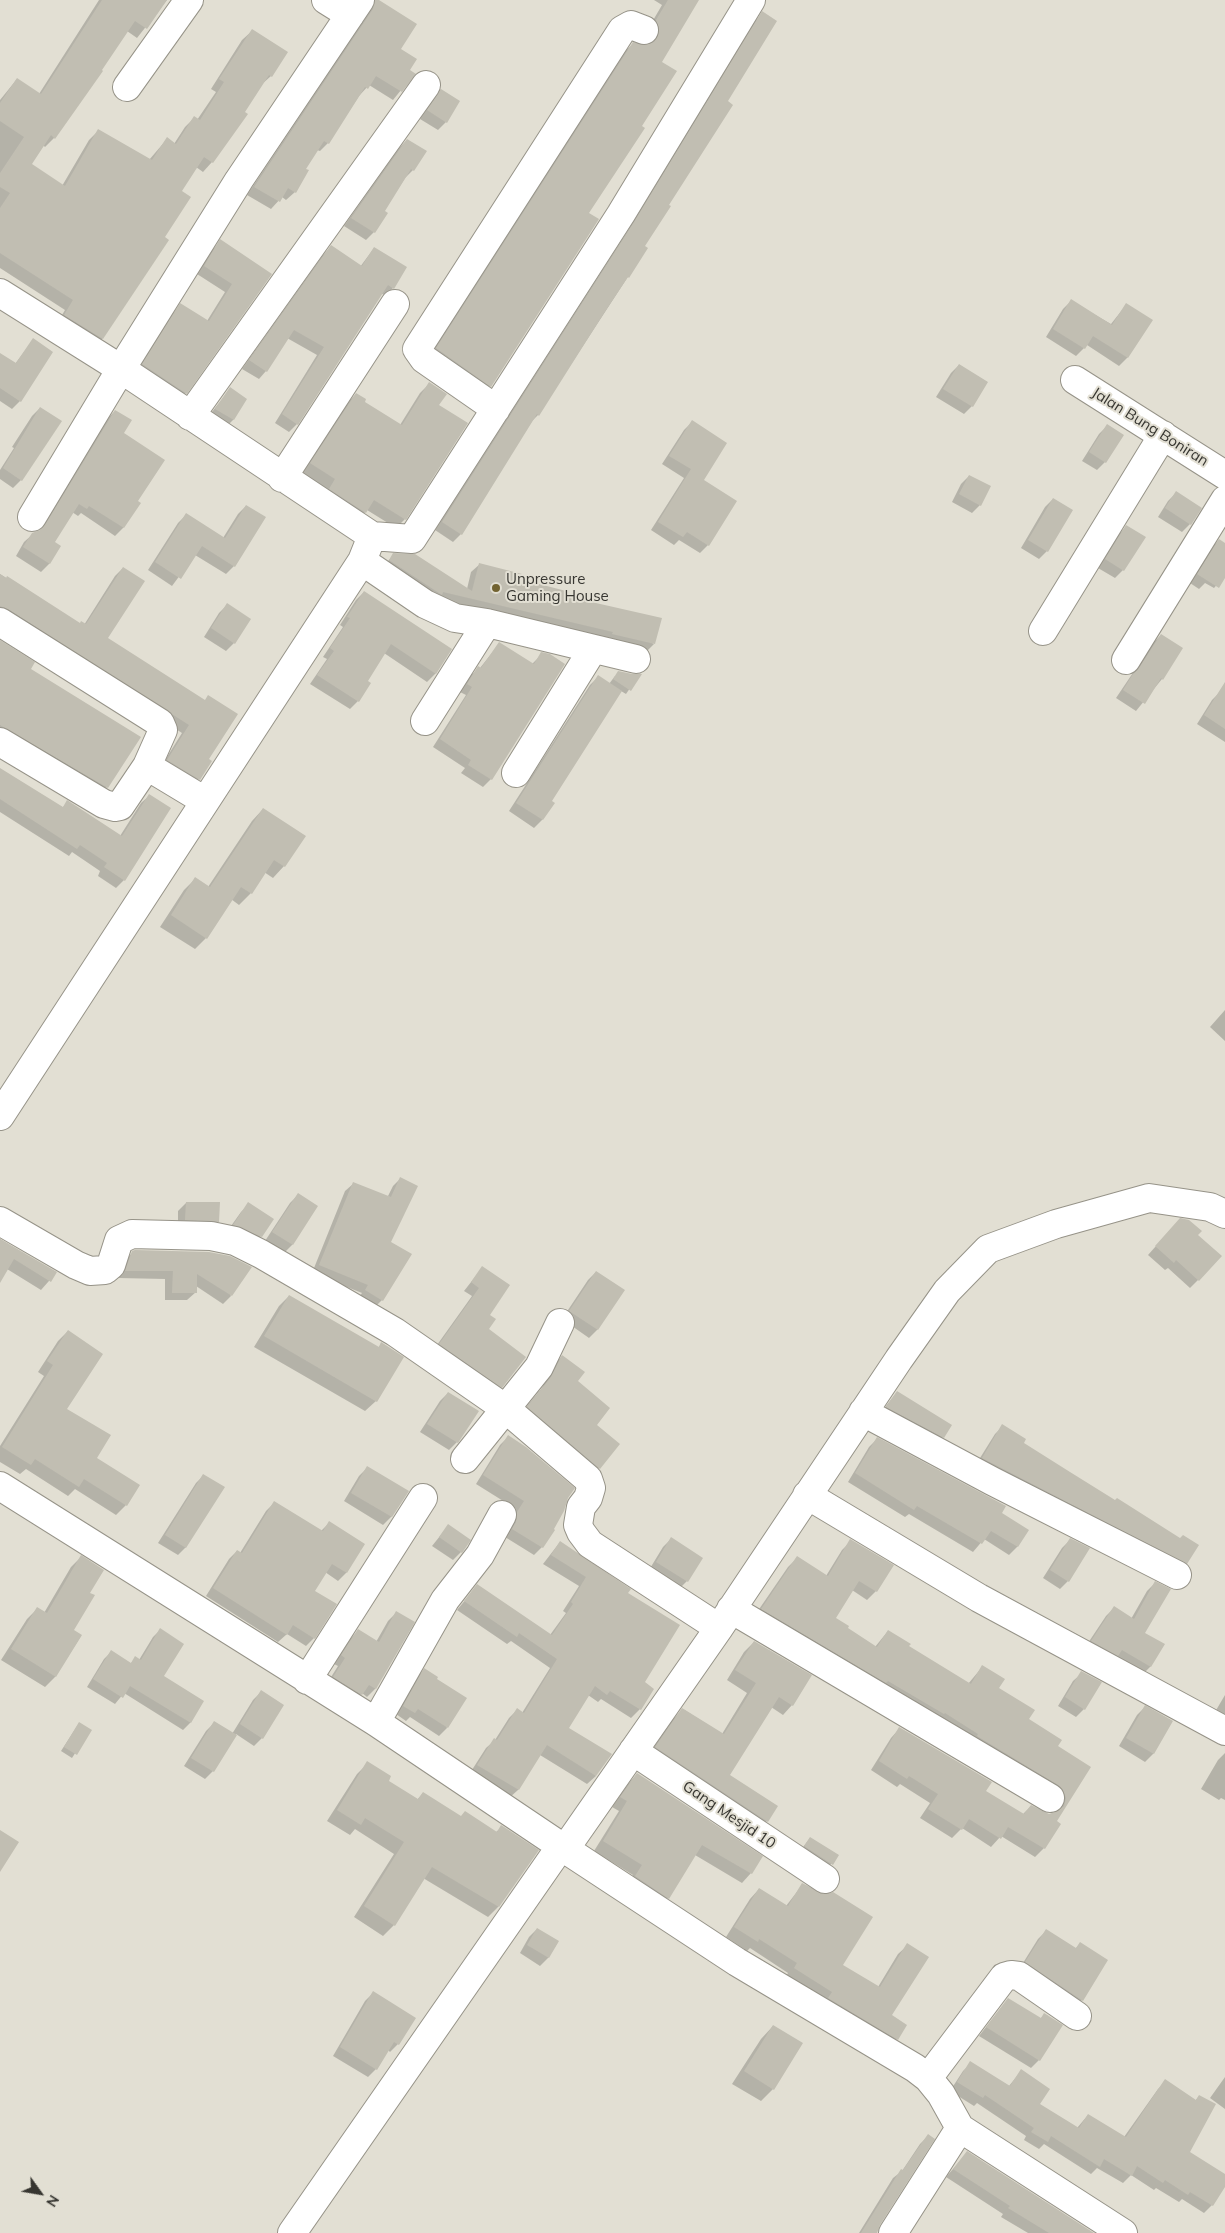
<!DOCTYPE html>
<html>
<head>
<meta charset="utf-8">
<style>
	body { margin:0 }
	#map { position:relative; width:1225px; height:2233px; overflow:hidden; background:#e2dfd3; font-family:Mulish,sans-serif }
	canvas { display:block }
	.north { position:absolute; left:15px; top:2168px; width:50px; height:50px; -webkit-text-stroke:4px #e2dfd3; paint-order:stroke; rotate:122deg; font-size:14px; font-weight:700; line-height:20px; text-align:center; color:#373631 }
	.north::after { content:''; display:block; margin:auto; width:18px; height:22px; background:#373631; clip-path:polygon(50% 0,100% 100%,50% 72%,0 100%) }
</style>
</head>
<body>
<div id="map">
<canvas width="1225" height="2233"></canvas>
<div class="north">N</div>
</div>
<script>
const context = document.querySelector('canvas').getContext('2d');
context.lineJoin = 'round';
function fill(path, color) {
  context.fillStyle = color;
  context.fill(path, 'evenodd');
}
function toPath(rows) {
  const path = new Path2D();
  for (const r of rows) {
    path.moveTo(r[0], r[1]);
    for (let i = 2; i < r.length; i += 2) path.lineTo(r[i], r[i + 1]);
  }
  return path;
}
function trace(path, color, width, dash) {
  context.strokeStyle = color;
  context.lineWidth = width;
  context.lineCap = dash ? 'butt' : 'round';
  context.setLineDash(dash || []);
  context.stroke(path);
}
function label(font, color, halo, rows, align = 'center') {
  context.font = font + ' Mulish,sans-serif';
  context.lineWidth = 4;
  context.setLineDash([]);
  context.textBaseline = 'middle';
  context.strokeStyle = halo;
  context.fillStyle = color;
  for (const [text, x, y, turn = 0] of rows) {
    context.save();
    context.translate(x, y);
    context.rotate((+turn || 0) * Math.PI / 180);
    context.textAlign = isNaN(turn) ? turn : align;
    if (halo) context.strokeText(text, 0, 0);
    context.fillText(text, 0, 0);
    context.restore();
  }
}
const shadow = toPath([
	[99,0,167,0,137,38,127,31,54,138,45,147,43,145,30,165,62,186,89,140,98,131,149,160,167,139,174,144,185,127,194,118,197,120,216,92,211,89,242,40,252,31,271,76,261,85,212,162,203,172,196,167,180,192,163,237,167,240,102,339,93,348,56,325,65,310,0,268,0,100,17,79,39,94],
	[374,0,376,0,408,70,414,74,393,100,369,85,359,96,328,143,320,151,317,150,305,169,295,192,286,200,282,197,271,209,247,195,365,18,367,7],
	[654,0,698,0,661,62,587,213,490,386,482,394,428,357,624,52,633,44,647,47,650,45,652,37,648,29,662,5],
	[763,13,726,101,643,247,646,249,538,415,532,421,461,534,453,542,435,530,627,232,755,21],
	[441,91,446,122,438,130,420,119,433,99],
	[407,140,413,170,405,178,383,212,374,232,366,240,344,226,399,148],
	[221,241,270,274,186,393,178,401,135,373,173,313,181,305,207,321,225,292,197,274,213,249],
	[331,247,360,267,374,248,393,288,385,296,381,293,297,424,289,432,275,423,317,355,287,338,266,371,259,379,242,369,323,255],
	[1071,301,1111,324,1126,305,1151,320,1127,358,1119,366,1087,345,1076,356,1046,337,1063,309],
	[33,340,20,401,12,409,0,401,0,354,15,364],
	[959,365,987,382,972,406,964,414,936,397,951,373],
	[430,383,438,406,405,519,396,528,367,510,356,522,321,499,327,489,302,473,347,403,356,394,363,402,400,425,420,393],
	[230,389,246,399,233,420,225,428,208,417],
	[40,408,21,480,13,488,0,479,0,470,14,448,12,447,32,416],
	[115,411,137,501,139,503,123,528,115,536,81,513,78,516,72,512,53,542,60,546,49,564,41,572,16,556,24,542,33,534,39,532,107,419],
	[692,422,702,480,708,545,700,553,679,540,674,545,651,530,684,478,662,464,684,430],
	[1107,426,1122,435,1105,462,1097,470,1082,461,1099,434],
	[969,476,980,505,972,513,952,502,961,484],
	[1176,493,1190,524,1182,532,1158,517,1168,501],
	[1053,499,1047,551,1039,559,1021,548,1045,507],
	[246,506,264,518,234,566,226,574,195,555,172,586,148,570,178,523,186,515,223,538,238,514],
	[1127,526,1123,570,1115,578,1098,568,1119,534],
	[1219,540,1225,544,1225,576,1214,588,1205,583,1199,589,1190,583,1211,548],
	[394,555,467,589,471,572,480,564,564,597,654,644,646,652,435,599,386,563],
	[123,568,107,639,204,701,207,759,199,779,191,787,160,768,182,733,0,616,0,574,80,624,84,625,115,576],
	[364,592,450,649,435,674,427,682,384,653,366,681,358,701,350,709,310,684,327,659,323,657,343,627,340,625,356,600],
	[227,605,249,619,234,643,226,651,204,637,219,613],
	[1161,635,1162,679,1136,711,1116,698,1153,643],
	[0,642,29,669,107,787,99,796,0,737],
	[499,644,532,664,542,654,564,664,491,779,483,787,461,773,465,768,433,747,466,695,460,692,471,675,480,668],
	[639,675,626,694,621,691,550,801,553,803,542,820,534,828,509,811,590,685,598,677,609,684,615,676],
	[1220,692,1225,695,1225,742,1197,724,1212,700],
	[0,769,62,808,68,802,120,836,141,803,149,796,124,880,116,888,98,876,100,871,72,852,69,856,0,812],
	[263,809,284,866,273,878,264,872,251,893,239,905,231,899,206,938,195,949,160,927,184,890,195,879,208,887,252,821],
	[1225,1010,1225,1041,1210,1027],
	[401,1178,390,1242,410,1254,382,1300,374,1308,358,1298,362,1293,312,1273,345,1191,353,1184,387,1198,393,1186],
	[298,1195,316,1207,292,1245,284,1253,265,1241,290,1203],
	[186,1203,218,1221,210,1229,178,1227,178,1211],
	[249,1204,261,1236,253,1244,226,1233,241,1212],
	[1172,1228,1197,1236,1198,1280,1190,1288,1168,1268,1165,1270,1148,1255],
	[0,1239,56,1273,41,1290,7,1269,0,1276],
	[133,1252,209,1253,231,1296,223,1304,196,1286,196,1292,187,1300,165,1300,165,1279,118,1278,124,1261],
	[482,1268,488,1315,487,1329,502,1387,493,1395,432,1352,472,1296,464,1291],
	[596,1272,623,1291,597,1330,589,1338,562,1319,588,1280],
	[289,1296,378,1348,381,1344,376,1401,365,1411,254,1347,279,1306],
	[68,1331,65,1409,126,1505,116,1515,75,1489,68,1496,26,1469,20,1474,0,1462,0,1446,44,1376,38,1372,58,1341],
	[562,1356,595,1425,599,1468,589,1478,518,1417,542,1388,553,1366],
	[897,1392,943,1437,935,1445,879,1415],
	[448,1393,457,1442,449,1450,420,1432,440,1401],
	[1003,1426,1023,1443,1186,1563,1178,1571,975,1466,995,1434],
	[508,1437,567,1497,542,1547,534,1555,505,1537,509,1521,516,1509,476,1484,500,1445],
	[877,1439,1027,1530,1017,1547,1009,1555,984,1539,973,1552,909,1514,905,1517,848,1482,869,1447],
	[367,1468,407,1492,391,1517,383,1525,344,1501,359,1476],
	[204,1475,186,1547,178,1555,158,1543,196,1483],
	[274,1503,321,1531,329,1523,364,1544,346,1573,338,1581,325,1572,313,1591,314,1638,306,1646,287,1634,278,1642,206,1596,229,1559,237,1551,240,1553,266,1511],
	[448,1526,461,1552,453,1560,432,1546],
	[671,1539,687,1581,679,1589,649,1570,663,1547],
	[1070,1540,1068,1581,1060,1589,1043,1578,1062,1548],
	[851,1541,892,1566,876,1591,867,1600,852,1590,834,1618,846,1629,875,1647,888,1631,907,1647,968,1684,983,1666,997,1688,1028,1720,1056,1747,1089,1767,1055,1822,1059,1824,1044,1848,1035,1857,1001,1836,991,1847,962,1828,952,1838,920,1818,930,1803,900,1784,897,1787,871,1770,891,1738,899,1729,985,1791,1022,1815,1031,1806,1049,1815,1056,1813,1057,1808,753,1618,788,1567,797,1558,826,1576,842,1550],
	[560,1542,626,1593,643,1683,653,1689,640,1709,631,1718,601,1699,598,1702,588,1695,567,1728,596,1776,587,1784,540,1755,518,1790,509,1798,470,1773,486,1748,495,1740,509,1718,517,1710,522,1713,550,1668,511,1641,507,1644,457,1610,477,1586,550,1635,566,1613,563,1611,579,1586,543,1564],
	[81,1557,89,1593,72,1630,81,1636,55,1677,45,1687,1,1660,27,1619,37,1609,44,1613,71,1567],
	[1155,1583,1144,1633,1163,1645,1150,1667,1142,1675,1084,1649,1106,1616,1114,1608,1131,1619,1147,1591],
	[396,1613,375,1689,367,1697,362,1693,353,1702,326,1685,338,1666,334,1664,350,1639,358,1631,376,1642,388,1621],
	[160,1630,162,1676,202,1701,190,1723,183,1730,124,1693,115,1704,87,1687,104,1659,111,1652,130,1664,136,1658,139,1660,153,1637],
	[754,1642,792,1705,783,1715,771,1707,728,1775,776,1806,767,1821,757,1831,647,1757,673,1719,683,1709,722,1734,747,1693,727,1680,744,1652],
	[424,1670,447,1728,439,1736,410,1717,406,1721,396,1714,416,1678],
	[1082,1673,1084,1709,1076,1717,1058,1706,1073,1681],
	[261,1692,262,1738,254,1746,236,1734,213,1771,205,1779,184,1766,206,1731,214,1723,232,1734,253,1700],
	[1225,1695,1225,1725,1212,1717],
	[1145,1707,1172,1721,1153,1754,1145,1762,1119,1746,1137,1715],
	[79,1723,90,1730,72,1758,61,1751],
	[1225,1753,1225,1800,1221,1798,1219,1800,1201,1789,1218,1760],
	[368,1763,387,1781,417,1800,423,1793,461,1817,496,1832,502,1827,498,1907,488,1917,423,1878,394,1925,383,1936,354,1917,394,1854,355,1829,350,1835,327,1821,357,1774],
	[637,1774,751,1873,742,1883,695,1855,668,1898,659,1907,627,1886,633,1875,594,1851,619,1811,612,1807,628,1784],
	[810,1838,838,1855,824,1873,797,1855],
	[803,1884,841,1966,878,1987,898,1954,908,1945,891,2016,897,2039,887,2048,785,1978,788,1973,750,1948,747,1951,726,1937,750,1899,759,1889,786,1906],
	[537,1929,558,1942,548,1958,540,1966,520,1953,529,1937],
	[1046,1931,1075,1949,1080,1944,1082,2000,1074,2008,1018,1971,1038,1939],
	[373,1993,398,2044,390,2052,388,2050,376,2069,368,2077,333,2056,365,2001],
	[1008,1999,1040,2019,1045,2014,1061,2025,1039,2060,1031,2068,979,2036],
	[773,2026,773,2089,761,2101,732,2084,761,2039],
	[971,2063,1009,2086,1021,2071,1038,2104,1077,2128,1088,2115,1124,2137,1158,2089,1166,2081,1195,2101,1199,2096,1188,2153,1225,2175,1225,2185,1212,2205,1204,2213,1182,2199,1179,2202,1156,2188,1154,2190,1131,2175,1123,2183,1097,2168,1091,2174,1044,2144,1039,2149,1024,2140,1026,2136,977,2103,974,2106,950,2091,963,2071],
	[1225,2077,1225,2109,1210,2098],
	[928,2136,879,2224,876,2233,859,2233,893,2178,902,2171,920,2144],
	[967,2153,1092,2233,1028,2233,1001,2217,1003,2214,946,2177]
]);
const building = toPath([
	[102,0,167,0,147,29,135,21,102,70,103,71,55,139,51,135,32,164,65,186,98,129,152,160,167,137,176,144,194,116,200,120,224,82,219,79,252,29,288,52,272,77,269,75,245,112,248,114,213,163,204,157,182,191,191,197,165,237,169,240,103,339,64,315,73,300,0,253,0,208,10,193,0,187,0,173,24,137,0,121,0,103,17,78,41,94],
	[375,0,379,0,417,24,401,49,417,59,410,70,416,74,402,92,376,76,368,89,365,87,329,144,324,141,306,169,309,170,296,193,288,188,280,202,254,187,373,9],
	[668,0,699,0,662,62,677,71,642,126,645,128,589,213,599,219,491,387,436,348,633,42,647,45,654,42,658,36,659,28,656,20],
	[762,11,777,21,728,101,733,105,669,205,671,206,645,246,648,248,629,278,628,277,604,313,539,416,537,414,462,535,442,522,634,222],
	[441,89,460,101,447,123,427,110],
	[407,139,427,151,414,171,411,169,385,211,388,213,375,233,351,218],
	[220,239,272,274,187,394,142,364,180,303,209,321,232,284,204,266],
	[331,245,362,266,374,247,407,267,394,289,388,285,298,425,282,414,324,347,294,330,267,372,249,360],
	[1071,299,1112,325,1126,303,1153,320,1128,358,1093,336,1085,349,1053,329],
	[33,338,53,352,21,402,0,388,0,353,16,363],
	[959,364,988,382,973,407,943,389],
	[429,382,447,394,439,405,468,423,406,520,374,500,366,513,329,489,335,479,310,463,356,393,366,399,365,402,402,425],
	[230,387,247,399,234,420,215,409],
	[40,407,62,421,22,481,3,468],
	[115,410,132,420,124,433,165,460,138,501,141,503,124,528,89,506,87,509,79,504,55,542,61,546,50,564,23,547,32,533,40,530,45,525],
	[692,420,727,443,704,480,737,501,709,546,687,532,683,537,658,522,691,469,669,456],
	[1107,424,1124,435,1106,463,1089,452],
	[969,475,991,486,981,506,959,494],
	[1176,491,1202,508,1191,525,1165,508],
	[1053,498,1073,510,1048,552,1028,540],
	[246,505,266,517,235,567,202,546,181,579,155,562,186,513,225,538],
	[1126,525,1146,537,1124,571,1105,559],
	[1219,539,1225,543,1225,578,1219,588,1197,574],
	[393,553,415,554,472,591,479,563,522,574,520,579,566,591,565,596,662,618,655,644,612,634,613,632,443,592,442,595,389,560],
	[123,567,145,581,108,638,205,700,208,695,238,714,209,759,212,761,200,780,167,760,189,725,8,609,0,606,0,574,6,578,7,576,80,623,81,621,86,624],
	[364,591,452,649,436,674,391,644,368,681,371,683,359,702,317,675,334,651,330,648,350,618,347,617],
	[227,603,251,619,235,644,211,628],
	[1161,634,1183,648,1163,680,1161,678,1145,704,1123,690,1133,674,1139,668],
	[0,640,35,662,31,669,141,737,108,788,0,725],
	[499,642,534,664,541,652,550,654,565,664,492,780,468,765,471,760,440,739,472,687,467,684,478,666,481,668],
	[618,671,632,674,642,674,631,691,613,679],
	[598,675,622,691,552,801,555,803,543,820,516,803],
	[1225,682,1225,729,1204,715],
	[0,768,63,807,67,800,122,836,149,794,171,808,125,881,104,867,107,863,80,845,77,849,0,799],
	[263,808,306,836,285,867,274,860,252,894,241,887,207,939,171,915,195,877,210,887],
	[400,1177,418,1186,391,1242,412,1254,383,1301,365,1290,368,1285,319,1265,353,1182,391,1197],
	[298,1193,318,1206,293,1245,272,1232],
	[186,1202,220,1202,219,1222,185,1220],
	[248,1202,274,1219,262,1237,233,1225],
	[1180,1218,1189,1220,1202,1231,1198,1235,1222,1256,1199,1281,1176,1260,1174,1263,1155,1246],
	[0,1239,57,1272,51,1282,14,1259,0,1283],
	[135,1250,209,1252,230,1256,252,1267,232,1296,197,1274,197,1293,172,1293,173,1271,125,1271,132,1251],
	[482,1266,510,1285,490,1315,496,1319,489,1329,526,1357,502,1388,439,1344,479,1288,471,1282],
	[596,1271,625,1290,598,1330,569,1311],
	[289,1295,379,1347,381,1342,404,1357,377,1402,264,1336],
	[68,1330,103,1354,67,1409,111,1435,97,1458,140,1485,127,1506,84,1479,79,1487,35,1459,31,1465,2,1447,53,1365,47,1361],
	[562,1355,585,1372,578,1381,610,1408,597,1425,620,1444,600,1469,527,1407,551,1377],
	[897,1391,952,1425,944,1438,886,1407],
	[448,1392,479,1411,458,1443,427,1424],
	[1002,1424,1026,1439,1024,1443,1070,1472,1115,1500,1117,1498,1180,1538,1183,1535,1199,1545,1187,1564,982,1458],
	[508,1435,526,1447,575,1488,568,1498,564,1511,554,1529,555,1530,543,1548,512,1529,516,1522,517,1512,524,1501,483,1475],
	[877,1437,1006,1506,1002,1513,1029,1530,1018,1547,991,1531,982,1544,917,1506,914,1510,855,1473],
	[367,1466,409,1491,392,1517,351,1493],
	[203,1474,225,1487,186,1548,165,1535],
	[274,1501,323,1531,329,1521,365,1544,347,1573,332,1564,315,1591,337,1604,315,1639,293,1625,287,1635,213,1588,237,1550,242,1553],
	[448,1524,471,1540,462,1553,439,1537],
	[671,1537,703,1558,688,1582,656,1562],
	[1070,1538,1090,1548,1069,1582,1050,1570],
	[850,1539,894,1565,877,1592,859,1581,836,1618,849,1626,848,1628,877,1647,888,1630,911,1644,909,1646,971,1684,982,1665,1005,1679,999,1688,1035,1710,1029,1719,1062,1740,1058,1746,1091,1767,1057,1821,1061,1824,1045,1849,1008,1827,1001,1839,969,1819,962,1830,928,1809,938,1794,909,1776,907,1779,879,1761,899,1727,992,1782,986,1791,1024,1814,1031,1805,1049,1814,1058,1811,1064,1806,1066,1798,1063,1790,1058,1785,977,1736,978,1734,945,1713,944,1714,888,1681,886,1683,761,1609,797,1556,828,1576],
	[560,1541,631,1589,628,1593,680,1625,645,1682,654,1689,641,1710,610,1691,607,1695,595,1686,569,1728,612,1754,596,1776,547,1745,519,1790,477,1765,494,1738,497,1740,517,1708,524,1713,557,1659,519,1633,517,1637,464,1601,477,1584,552,1635,573,1604,571,1602,586,1577,551,1555],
	[81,1555,104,1570,90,1593,95,1595,74,1630,82,1635,56,1677,11,1649,37,1607,47,1613],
	[1155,1581,1171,1589,1145,1633,1165,1644,1151,1667,1122,1650,1118,1656,1091,1641,1114,1606,1134,1619],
	[396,1611,415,1622,376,1689,369,1685,362,1695,333,1677,345,1658,341,1655,358,1629,379,1642],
	[160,1628,184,1644,164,1676,204,1701,191,1723,130,1686,123,1698,93,1679,111,1650,131,1663,135,1656,141,1660],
	[754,1641,812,1675,793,1706,779,1697,730,1775,778,1806,768,1822,655,1747,682,1708,724,1734,756,1683,735,1670],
	[424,1668,438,1677,437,1679,467,1698,448,1728,418,1709,415,1713,403,1706],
	[1081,1671,1102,1682,1085,1710,1065,1697],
	[261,1690,284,1705,263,1739,240,1724],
	[1145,1705,1173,1721,1154,1754,1126,1738],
	[214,1721,237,1735,214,1772,191,1758],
	[79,1722,92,1730,77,1755,64,1747],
	[367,1761,391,1776,389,1781,418,1799,423,1792,461,1816,465,1811,497,1832,501,1825,539,1850,499,1907,432,1867,395,1926,364,1906,404,1842,365,1818,361,1825,337,1810],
	[637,1773,763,1856,752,1874,702,1845,669,1899,635,1876,642,1865,603,1841,627,1801,620,1797],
	[0,1830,19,1842,0,1872],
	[810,1837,839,1855,833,1865,804,1846],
	[802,1883,824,1894,833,1892,873,1917,843,1965,880,1987,907,1943,929,1957,892,2015,907,2025,898,2040,828,1998,832,1992,794,1968,797,1963,759,1939,758,1942,734,1927,759,1888,788,1906],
	[537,1928,559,1941,549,1958,527,1945],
	[1046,1929,1076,1948,1080,1942,1108,1960,1083,2001,1025,1962],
	[373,1991,416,2018,399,2045,394,2042,377,2070,340,2047],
	[1008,1998,1041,2018,1044,2013,1063,2025,1040,2061,986,2027],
	[773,2025,803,2043,774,2090,744,2071],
	[970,2061,1010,2086,1021,2069,1050,2089,1040,2104,1079,2128,1088,2114,1126,2137,1165,2079,1196,2100,1199,2095,1216,2104,1190,2152,1225,2174,1225,2187,1213,2206,1190,2192,1188,2195,1165,2180,1163,2183,1137,2166,1132,2176,1104,2159,1100,2167,1051,2136,1048,2142,1031,2132,1034,2128,985,2095,983,2098,957,2082],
	[928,2134,935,2139,880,2225,877,2233,861,2233,901,2169,903,2170],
	[967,2151,987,2164,1094,2233,1049,2233,1008,2208,1010,2206,953,2169]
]);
const minor = toPath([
	[326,0,350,15],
	[127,87,189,0],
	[0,293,121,369,239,180,360,0],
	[1075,380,1225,475],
	[496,409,424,359,417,349,622,30,631,25,644,30],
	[190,416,426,85],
	[282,478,395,304],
	[372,536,412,539,621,214,751,0],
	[362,561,425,604,455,618,487,623,636,659],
	[0,622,160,723,163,730,147,766,120,806,115,807,104,804,0,742],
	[1043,631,1163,435],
	[1126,660,1225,500],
	[425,721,487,623],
	[147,766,205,801],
	[516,773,593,649],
	[0,1116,362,561,372,536,121,369,32,517],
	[0,1221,76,1265,90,1271,105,1270,111,1265,119,1240,132,1234,211,1236,235,1241,261,1254,395,1332,506,1409,588,1479,591,1488,588,1498,581,1507,578,1525,581,1532,590,1544,719,1628],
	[863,1412,992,1481,1177,1575],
	[465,1459,539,1367,560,1323],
	[0,1486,376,1722,565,1849,719,1628,899,1359,947,1291,988,1249,1056,1224,1149,1198,1210,1207,1225,1214],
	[807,1495,979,1598,1225,1731],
	[731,1609,1050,1798],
	[307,1680,423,1498],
	[376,1722,445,1600,480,1555,502,1515],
	[633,1751,825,1879],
	[565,1849,737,1962,915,2068,928,2078,941,2094,960,2128,1123,2233],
	[928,2078,1004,1977,1011,1975,1019,1976,1077,2016],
	[292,2233,561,1846],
	[893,2233,960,2128]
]);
const markers = [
	[496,588,5,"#726331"]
];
const streetNames = [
	["Jalan Bung Boniran",1150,427,32],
	["Gang Mesjid 10",729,1815,34]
];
const poiNames = [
	["Unpressure",506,579],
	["Gaming House",506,596]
];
fill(shadow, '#0003');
fill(building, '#c1beb2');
trace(minor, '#969388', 30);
trace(minor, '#fff', 28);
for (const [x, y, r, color] of markers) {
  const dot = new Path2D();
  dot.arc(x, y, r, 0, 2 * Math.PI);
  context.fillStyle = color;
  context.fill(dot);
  trace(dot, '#e2dfd3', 2);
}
label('15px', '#373631', '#e2dfd3', streetNames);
label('15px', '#373631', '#e2dfd3', poiNames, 'left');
</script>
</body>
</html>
